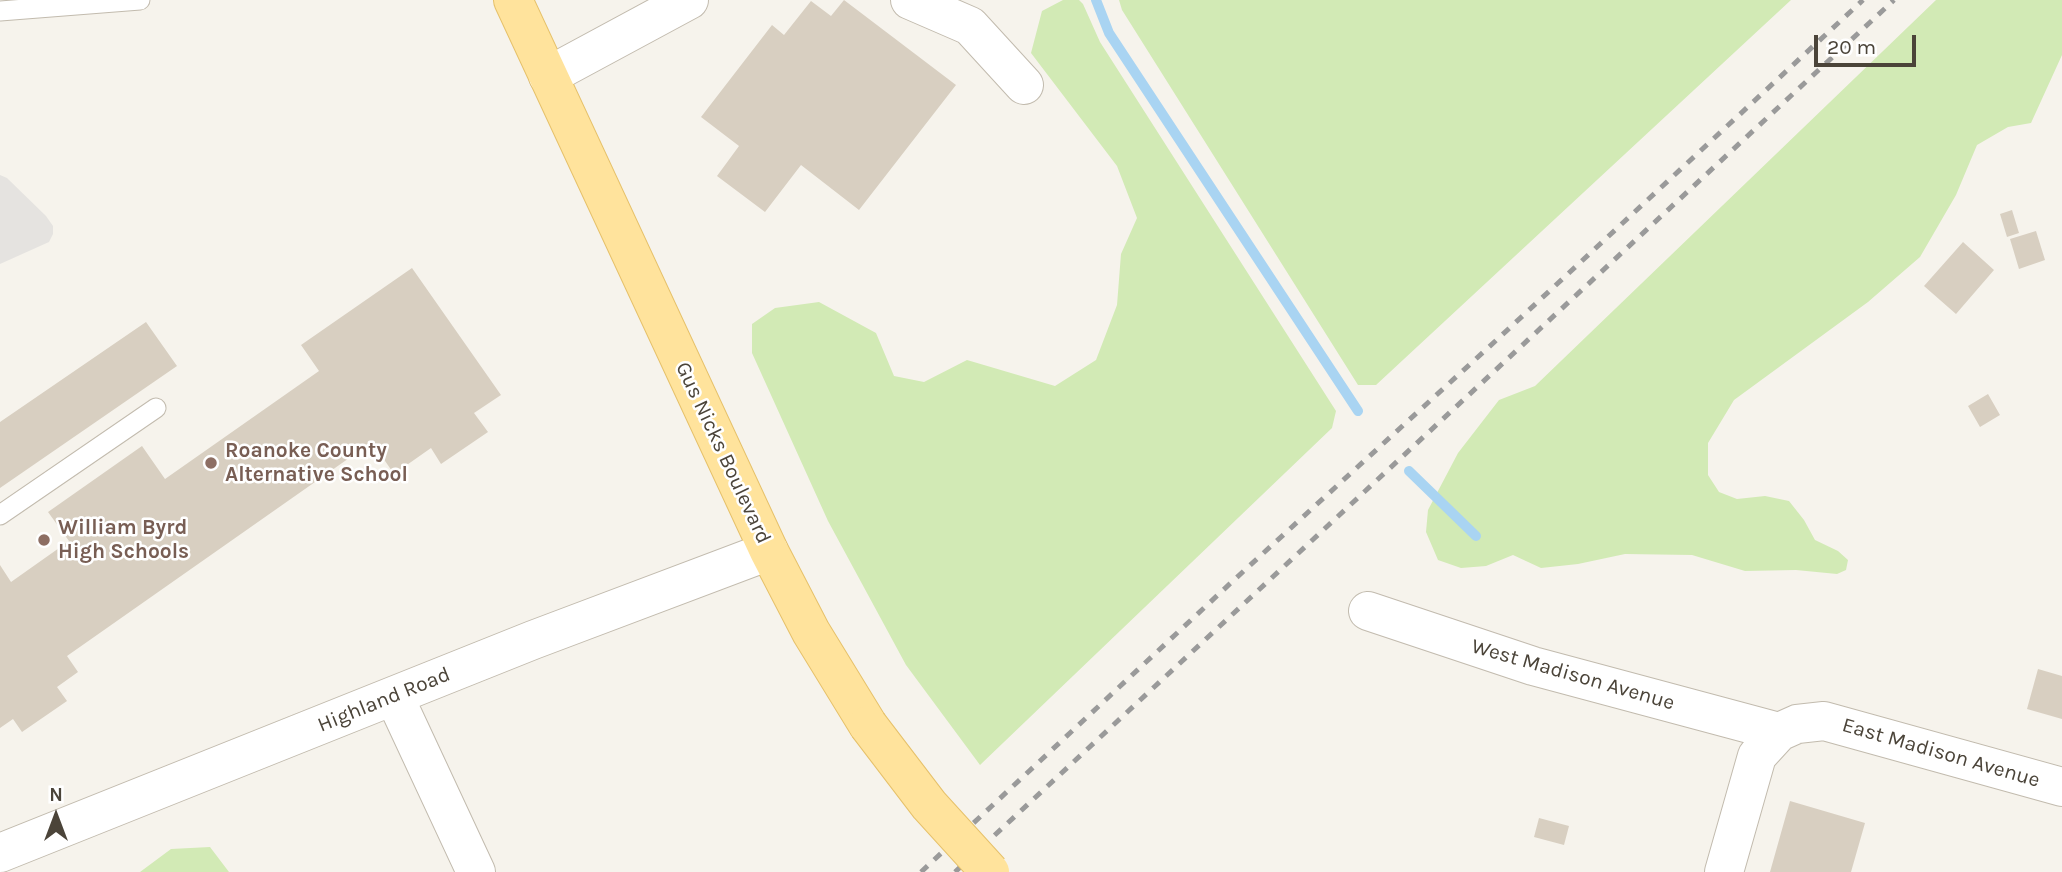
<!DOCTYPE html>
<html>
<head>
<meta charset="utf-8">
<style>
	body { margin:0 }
	#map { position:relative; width:2062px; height:872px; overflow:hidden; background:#f6f3ec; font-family:Karla,sans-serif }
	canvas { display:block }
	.north { position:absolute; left:21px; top:781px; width:70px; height:70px; -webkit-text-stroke:5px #fff; paint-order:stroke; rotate:0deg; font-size:19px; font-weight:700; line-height:28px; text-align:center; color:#4b4439 }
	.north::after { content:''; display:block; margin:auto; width:24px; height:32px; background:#4b4439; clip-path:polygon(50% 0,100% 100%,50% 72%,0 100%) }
	.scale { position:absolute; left:1814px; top:35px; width:102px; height:32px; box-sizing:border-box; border:4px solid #4b4439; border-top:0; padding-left:9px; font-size:21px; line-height:24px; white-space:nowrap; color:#4b4439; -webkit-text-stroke:5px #fff; paint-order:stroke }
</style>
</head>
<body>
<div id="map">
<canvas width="2062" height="872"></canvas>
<div class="north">N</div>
<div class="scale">20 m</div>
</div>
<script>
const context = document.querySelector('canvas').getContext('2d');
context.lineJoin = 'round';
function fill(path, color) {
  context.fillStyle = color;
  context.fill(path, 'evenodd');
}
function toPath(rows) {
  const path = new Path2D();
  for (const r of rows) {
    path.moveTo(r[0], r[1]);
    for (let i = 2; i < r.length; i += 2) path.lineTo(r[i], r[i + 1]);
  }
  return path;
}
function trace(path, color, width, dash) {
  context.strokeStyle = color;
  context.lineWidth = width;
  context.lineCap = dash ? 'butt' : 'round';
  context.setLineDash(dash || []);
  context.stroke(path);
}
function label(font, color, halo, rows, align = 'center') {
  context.font = font + ' Karla,sans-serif';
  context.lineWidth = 5;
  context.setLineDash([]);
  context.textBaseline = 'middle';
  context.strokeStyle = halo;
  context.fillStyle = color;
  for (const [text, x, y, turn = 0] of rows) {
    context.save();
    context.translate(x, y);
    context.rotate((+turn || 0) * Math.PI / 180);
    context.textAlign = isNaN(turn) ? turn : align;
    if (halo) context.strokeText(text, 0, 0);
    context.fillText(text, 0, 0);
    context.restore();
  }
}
const green = toPath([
	[1063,0,1079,0,1083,4,1100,42,1336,411,1332,428,980,765,906,665,828,521,752,353,752,324,775,308,819,302,876,333,894,376,924,382,967,360,1055,386,1096,360,1117,305,1121,254,1137,218,1117,166,1031,53,1042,11],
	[1119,0,1791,0,1376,385,1358,385,1122,10],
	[1936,0,2062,0,2062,55,2031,123,2008,127,1977,145,1956,195,1920,257,1868,302,1734,400,1708,443,1708,475,1719,492,1737,499,1765,496,1789,501,1804,520,1815,540,1838,551,1848,560,1846,570,1837,574,1796,570,1745,571,1692,555,1625,554,1578,564,1541,568,1513,555,1486,566,1461,568,1438,560,1426,532,1428,510,1458,453,1499,400,1535,386],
	[210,847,229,872,140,872,171,849]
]);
const parking = toPath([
	[0,175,7,178,46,216,53,226,53,234,49,242,0,264]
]);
const stream = toPath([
	[1096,0,1109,33,1358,411],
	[1409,471,1476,536]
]);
const building = toPath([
	[844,0,956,85,859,210,801,165,765,212,717,176,739,146,701,117,772,25,784,35,811,1,831,16],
	[2012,210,2019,233,2007,237,2000,214],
	[2036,231,2045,260,2019,269,2010,239],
	[1963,242,1994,270,1956,314,1924,286],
	[412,268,501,395,474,413,488,432,441,464,431,448,394,474,372,442,67,656,78,672,57,687,67,701,22,732,13,719,0,728,0,565,11,582,69,541,48,512,142,446,165,479,319,371,301,345],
	[146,322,177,366,0,488,0,422],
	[1988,394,2000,415,1980,427,1968,406],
	[2038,669,2062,676,2062,719,2027,709],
	[1790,801,1865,823,1851,872,1770,872],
	[1539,818,1569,826,1564,845,1534,837]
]);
const service = toPath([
	[0,11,140,0],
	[0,515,156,408]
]);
const minor = toPath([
	[910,0,970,26,1024,85],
	[548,76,689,0],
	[1368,611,1533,666,1779,732],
	[394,696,476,872],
	[0,853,533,640,769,551],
	[1724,872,1757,756,1779,732,1797,724,1824,721,2062,787]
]);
const primary = toPath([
	[513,0,769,551,811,632,868,725]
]);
const rail = toPath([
	[921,872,1235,579,1502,335,1863,0],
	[955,872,1894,0]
]);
const primaryBridge = toPath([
	[868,725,929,805,990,872]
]);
const markers = [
	[211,463,7,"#8d6e63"],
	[44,540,7,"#8d6e63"]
];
const educationNames = [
	["Roanoke County",225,451],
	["Alternative School",225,475],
	["William Byrd",58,528],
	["High Schools",58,552]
];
const streetNames = [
	["Gus Nicks Boulevard",723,453,65],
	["West Madison Avenue",1573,675,16],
	["Highland Road",384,700,-22],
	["East Madison Avenue",1941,753,16]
];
fill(green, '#d2eab5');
fill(parking, '#e5e3e0');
trace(stream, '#a9d4f2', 10);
fill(building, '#d8cfc1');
trace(service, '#c2bbae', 21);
trace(minor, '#c2bbae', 40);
trace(primary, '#e6c16a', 40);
trace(service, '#fff', 19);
trace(minor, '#fff', 38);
trace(primary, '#ffe39c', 38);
trace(rail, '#9a9a9a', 5, [9, 9]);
trace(primaryBridge, '#e6c16a', 40, []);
trace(primaryBridge, '#ffe39c', 38);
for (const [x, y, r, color] of markers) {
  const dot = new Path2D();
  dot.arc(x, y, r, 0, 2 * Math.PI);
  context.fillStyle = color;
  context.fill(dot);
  trace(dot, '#fff', 2.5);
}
label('bold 21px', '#785e54', '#fff', educationNames, 'left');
label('21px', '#4b4439', '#fff', streetNames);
</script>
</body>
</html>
